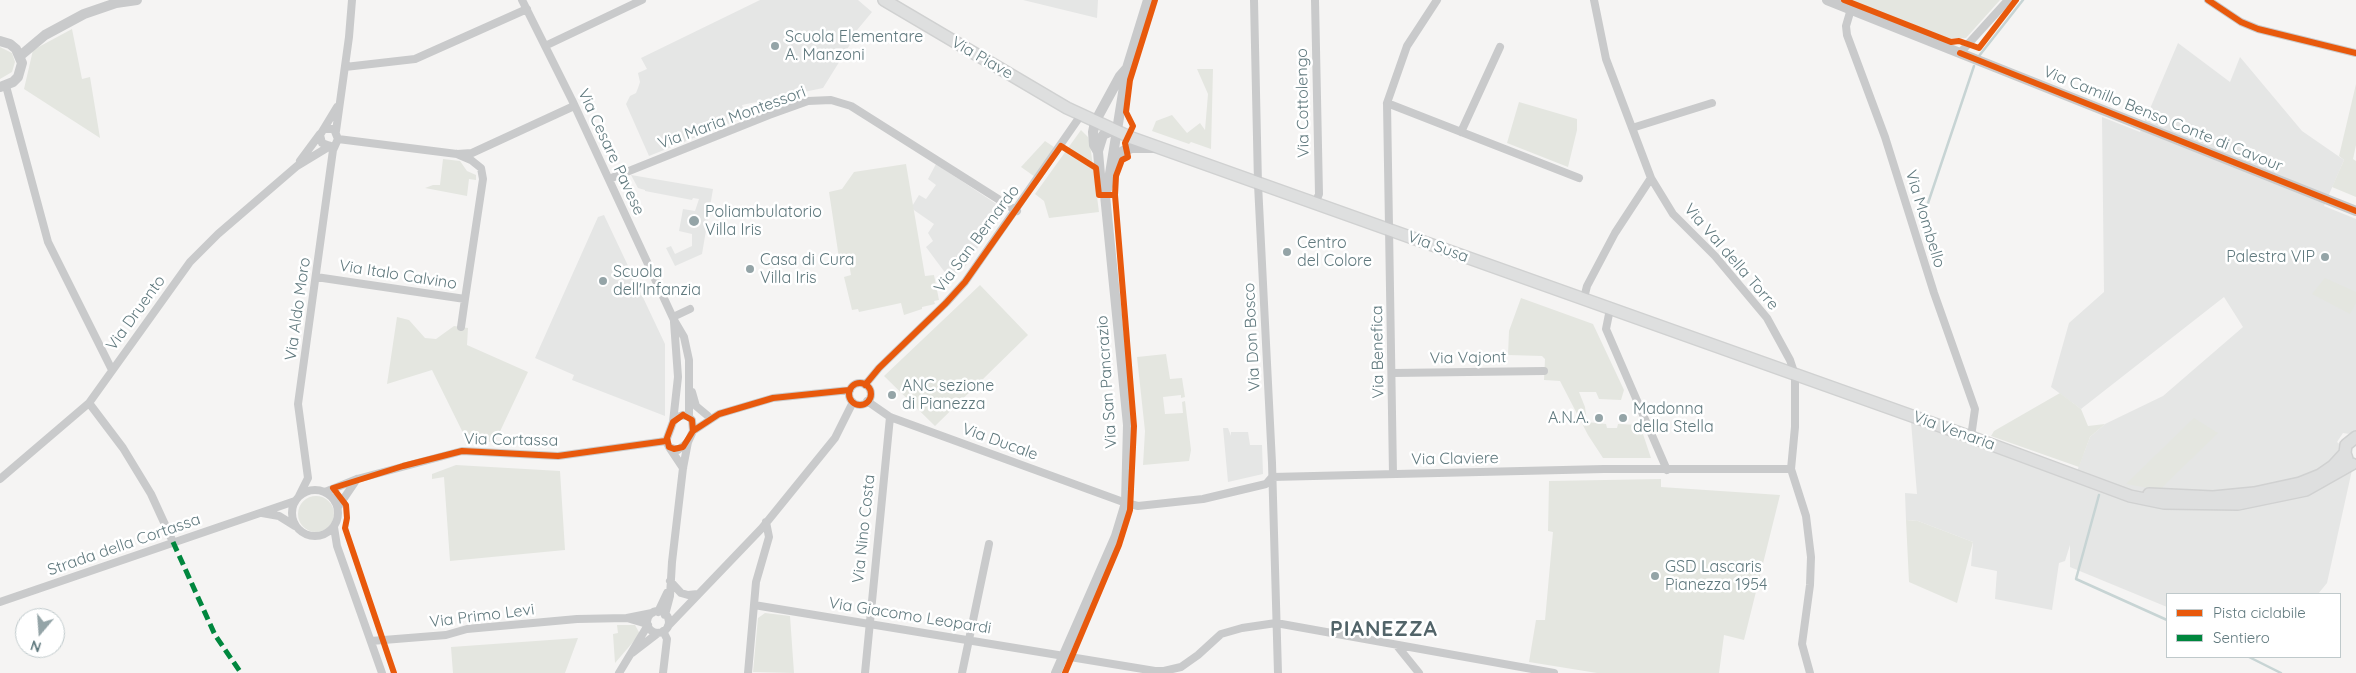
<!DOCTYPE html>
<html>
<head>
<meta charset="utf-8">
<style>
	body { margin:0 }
	#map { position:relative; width:2356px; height:673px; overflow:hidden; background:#f5f4f3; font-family:Quicksand,sans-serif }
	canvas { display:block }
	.legend { position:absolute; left:2166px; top:593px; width:175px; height:65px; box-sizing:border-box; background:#fff; border:1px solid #bfc9cb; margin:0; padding:6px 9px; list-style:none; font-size:15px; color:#60797e }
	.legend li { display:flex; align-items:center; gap:10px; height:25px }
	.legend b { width:25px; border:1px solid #bfc9cb }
	.north { position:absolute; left:15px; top:608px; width:50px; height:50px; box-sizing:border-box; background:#fff; border:1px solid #bfc9cb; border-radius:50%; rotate:198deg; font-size:14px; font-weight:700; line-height:20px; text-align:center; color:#60797e }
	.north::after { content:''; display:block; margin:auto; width:18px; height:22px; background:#94a4a7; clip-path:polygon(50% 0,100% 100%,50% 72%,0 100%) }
</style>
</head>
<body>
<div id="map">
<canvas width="2356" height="673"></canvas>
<ul class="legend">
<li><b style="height:6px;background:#e8590c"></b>Pista ciclabile</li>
<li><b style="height:6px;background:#00873e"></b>Sentiero</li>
</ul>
<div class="north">N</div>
</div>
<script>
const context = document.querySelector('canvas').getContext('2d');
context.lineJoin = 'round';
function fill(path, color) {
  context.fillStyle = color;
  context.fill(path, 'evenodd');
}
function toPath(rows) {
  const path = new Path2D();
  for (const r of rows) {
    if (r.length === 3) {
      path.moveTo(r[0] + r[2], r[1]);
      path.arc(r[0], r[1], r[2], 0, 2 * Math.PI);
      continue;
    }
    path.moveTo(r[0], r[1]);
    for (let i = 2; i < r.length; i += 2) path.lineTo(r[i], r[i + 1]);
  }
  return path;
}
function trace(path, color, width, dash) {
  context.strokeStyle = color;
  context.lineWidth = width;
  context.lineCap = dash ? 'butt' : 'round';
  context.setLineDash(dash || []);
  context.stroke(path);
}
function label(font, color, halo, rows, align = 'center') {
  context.font = font + ' Quicksand,sans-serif';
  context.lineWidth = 5;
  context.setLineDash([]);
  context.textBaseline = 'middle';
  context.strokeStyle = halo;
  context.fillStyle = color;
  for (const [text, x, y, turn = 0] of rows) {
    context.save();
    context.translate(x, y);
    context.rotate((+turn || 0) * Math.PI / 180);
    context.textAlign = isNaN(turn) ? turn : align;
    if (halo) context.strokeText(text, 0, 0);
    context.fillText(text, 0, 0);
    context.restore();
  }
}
const built = toPath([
	[760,0,858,0,872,12,848,41,851,43,823,88,742,105,746,117,649,156,626,104,630,96,636,93,638,88,640,82,638,73,647,69,641,58],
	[1023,0,1098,0,1097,18],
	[2178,43,2230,82,2240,57,2302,131,2344,160,2324,206,2356,219,2356,435,2343,433,2337,442,2342,446,2352,470,2327,583,2318,594,2167,594,2167,607,2070,567,2070,545,2065,561,2059,563,2052,610,1995,599,1997,571,1971,566,1973,542,1918,521,1906,520,1905,493,1917,494,1911,422,2074,479,2090,437,2105,424,2163,396,2243,327,2224,297,2081,409,2051,387,2069,323,2104,292,2102,117,2140,132],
	[936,164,1004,209,964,268,949,278,926,247,933,241,928,233,934,224,911,208,919,195,926,199,936,185,928,179],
	[631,175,713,189,702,254,675,266,666,248,671,246,675,254,692,246,692,234,679,231,683,209,695,211,699,199,693,198,692,200,645,191,645,190,638,188],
	[604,215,665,344,665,416,572,380,574,375,535,358,598,217],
	[1223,428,1228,428,1231,436,1231,432,1248,432,1250,445,1262,445,1263,474,1228,482]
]);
const green = toPath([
	[1850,0,2000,0,1966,38,1950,39],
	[72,29,82,79,90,77,100,138,24,89,33,50],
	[0,47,12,53,15,62,12,72,0,79],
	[1197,69,1213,69,1211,149,1191,142,1189,144,1152,131,1156,121,1172,115,1187,133,1200,123,1205,130,1208,94],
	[2356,84,2356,145,2353,159,2356,161,2356,197,2332,187,2344,160,2339,156],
	[1519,102,1577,119,1577,130,1568,167,1507,143],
	[1081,130,1088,137,1090,144,1099,212,1049,218,1044,201,1035,194],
	[1045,141,1054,147,1038,179,1021,167],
	[443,159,460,161,467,171,476,175,476,180,469,179,467,196,425,188,433,185,440,185],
	[906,164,925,276,934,275,939,300,934,301,935,304,922,307,922,309,904,315,901,303,859,312,858,309,852,310,844,277,851,275,848,257,839,258,829,192,842,189,854,172],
	[2325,278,2356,292,2356,303,2350,314,2312,294],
	[980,285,1028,335,935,426,884,376],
	[1521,298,1593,324,1624,390,1621,400,1599,399,1596,392,1579,392,1585,407,1587,422,1606,424,1607,428,1617,428,1618,424,1640,425,1651,458,1603,458,1588,435,1560,381,1544,380,1545,359,1542,356,1508,355,1509,331],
	[397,317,409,320,425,338,436,339,454,326,468,328,467,345,528,372,495,442,467,441,432,370,387,384],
	[1166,354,1170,379,1182,378,1185,397,1181,398,1181,395,1163,397,1165,414,1183,413,1182,402,1185,401,1191,450,1189,461,1143,465,1145,431,1137,357],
	[2060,393,2081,409,2088,426,2105,424,2090,437,2079,467,1991,436,1994,431],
	[2194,418,2218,433,2159,490,2126,484],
	[456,465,560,471,565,550,450,561,444,477,432,479,432,474],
	[1661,479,1661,487,1780,495,1744,640,1724,635,1719,673,1597,673,1529,662,1536,620,1545,620,1553,532,1548,531,1549,481],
	[316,514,18],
	[1906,520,1918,521,1973,542,1957,603,1909,582],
	[765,613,790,616,794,673,753,672,758,618],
	[617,625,635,625,640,634,615,663,613,634,618,633],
	[578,638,565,673,453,673,451,647]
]);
const stream = toPath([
	[1979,56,2023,0],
	[1922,221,1974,66],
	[2099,495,2076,579,2167,620],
	[2249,657,2281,673]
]);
const minor = toPath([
	[522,0,572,100,674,320,684,337,689,360,689,417],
	[1254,0,1258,184,1272,463,1278,673],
	[1315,0,1319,194,1315,204],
	[1594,0,1606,59,1651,178,1673,214,1715,256,1767,318,1790,360,1795,375,1795,427,1791,469,1806,516,1811,557,1810,585,1802,644,1810,673],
	[2208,0,2241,22,2258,29,2356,53],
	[1851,9,1846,26,1847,35,1885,137,1934,293,1975,409,1971,437],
	[545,46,642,0],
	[1960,53,2008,0],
	[345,67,415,59,527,9],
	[6,86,48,242,112,370],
	[1387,103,1579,178],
	[1632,128,1712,103],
	[336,131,349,37,352,0],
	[1461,132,1500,47],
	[338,139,457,154,472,153,574,106],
	[330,146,322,143,320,135,337,107],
	[300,161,320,134],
	[609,179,769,115,808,101,831,100,851,106,1017,211],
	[316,277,465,299,483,179,481,168,471,160,457,154],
	[1584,298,1587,286,1615,233,1651,178],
	[1610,309,1606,329,1667,470],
	[673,317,690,309],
	[461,327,465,299],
	[1393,373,1544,371],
	[860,394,11],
	[865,385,879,368,946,303,965,282,1081,115],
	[692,392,696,406,708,416],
	[867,401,890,417,1126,503,1138,506,1203,499,1266,484,1272,477,1604,469,1791,469],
	[89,403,123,448,151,494,173,542],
	[673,422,678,377,674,322],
	[693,431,719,414,773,398,850,390],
	[669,447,683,468],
	[1393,474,1387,103,1407,46,1437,0],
	[0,479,89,403,190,262,218,234,297,166,330,146],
	[315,513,23],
	[325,492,357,479,462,451,558,456,666,441],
	[299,496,308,478,298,404,333,150,338,139,334,129,324,129],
	[338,507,357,479],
	[262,513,279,516,295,526],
	[334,527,337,546,382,673],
	[670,581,681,593,688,595,698,594],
	[0,602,295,501],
	[754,605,1155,671,1164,671,1181,667,1198,655,1221,634,1242,628,1276,623,1554,673],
	[658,622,11],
	[658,612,667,593],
	[665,615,670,596,672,562,683,468,688,442,693,431,692,420,689,417,683,415,678,417,673,422,666,441,669,447,678,450,688,442],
	[627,618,652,613],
	[668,626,762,528,835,438,853,402],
	[663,631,667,639,663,673],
	[371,641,446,635,467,629,577,619,627,618,647,624],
	[1398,647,1419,673],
	[632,653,658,633],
	[619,673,648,625],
	[748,673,756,582,769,537,766,522],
	[865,673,890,417],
	[962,673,989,544]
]);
const tertiary = toPath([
	[1827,0,2356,211],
	[0,41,10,44,16,49,22,63,18,77,13,82,0,87],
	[20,56,45,35,84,14,116,3,137,0],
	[1098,151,1103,135,1114,130],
	[1112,166,1123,151,1132,148,1154,148],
	[1105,195,1108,186,1127,68,1148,0],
	[1056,673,1116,536,1126,503,1128,425,1105,195,1101,186,1098,152,1094,145,1093,132,1095,122,1120,76,1127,68]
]);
const secondary = toPath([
	[884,0,1067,108,1132,138,1971,437,2130,496,2164,503,2238,504,2306,490,2352,464],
	[2347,459,2345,453,2346,445,2356,437],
	[2149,494,2213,497,2254,493,2300,483,2320,475,2333,466,2345,453]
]);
const quiet = toPath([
	[173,542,215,635,241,673]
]);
const cycleway = toPath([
	[1844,0,1951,42,1959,41,1979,48,2016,0],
	[2208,0,2241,22,2258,29,2356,53],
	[1960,53,2356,211],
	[860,394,11],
	[865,385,879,368,946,303,965,282,1061,146,1096,168,1099,195,1115,195],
	[683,415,692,420,693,431,683,447,674,449,669,447,667,438,673,422,683,415],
	[693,431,719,414,773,398,850,390],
	[394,673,345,528,347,518,346,505,333,488,403,466,462,451,558,456,666,441],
	[1065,673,1119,545,1130,510,1134,426,1115,195,1116,176,1122,160,1128,157,1125,143,1133,126,1126,112,1130,80,1155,0]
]);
const markers = [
	[775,46,5,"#94a4a7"],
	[694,221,6,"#94a4a7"],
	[1287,252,5,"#94a4a7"],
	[2325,257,5,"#94a4a7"],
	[750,269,5,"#94a4a7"],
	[603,281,5,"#94a4a7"],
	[892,395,5,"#94a4a7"],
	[1599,418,5,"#94a4a7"],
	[1623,418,5,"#94a4a7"],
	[1655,576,5,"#94a4a7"]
];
const poiNames = [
	["Scuola Elementare",785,37],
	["A. Manzoni",785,55],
	["Poliambulatorio",705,212],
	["Villa Iris",705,230],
	["Centro",1297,243],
	["del Colore",1297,261],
	["Palestra VIP",2315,257,"right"],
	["Casa di Cura",760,260],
	["Villa Iris",760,278],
	["Scuola",613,272],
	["dell'Infanzia",613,290],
	["ANC sezione",902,386],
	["di Pianezza",902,404],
	["Madonna",1633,409],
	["della Stella",1633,427],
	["A.N.A.",1589,418,"right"],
	["GSD Lascaris",1665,567],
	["Pianezza 1954",1665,585]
];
const streetNames = [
	["Via Piave",982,58,30],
	["Via Cottolengo",1303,103,-91],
	["Via Maria Montessori",732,118,-20],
	["Via Camillo Benso Conte di Cavour",2163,119,22],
	["Via Cesare Pavese",611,152,65],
	["Via Mombello",1925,219,73],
	["Via San Bernardo",977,239,-53],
	["Via Susa",1438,247,20],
	["Via Val della Torre",1731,257,49],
	["Via Italo Calvino",398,275,9],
	["Via Aldo Moro",298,309,-82],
	["Via Druento",136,313,-54],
	["Via Don Bosco",1252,337,-93],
	["Via Benefica",1378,352,-91],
	["Via Vajont",1468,358,-1],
	["Via San Pancrazio",1107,382,-94],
	["Via Venaria",1954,431,20],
	["Via Cortassa",511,440,1],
	["Via Ducale",1000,442,20],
	["Via Claviere",1455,459,-1],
	["Via Nino Costa",864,529,-84],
	["Strada della Cortassa",124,545,-19],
	["Via Primo Levi",482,616,-7],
	["Via Giacomo Leopardi",910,616,9]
];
const districtNames = [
	["PIANEZZA",1384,630]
];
fill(built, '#e5e6e5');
fill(green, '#e4e6e0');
trace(stream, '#c7d4d4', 2.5);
trace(secondary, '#d0d1d1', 14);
trace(minor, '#c9cacb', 8);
trace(tertiary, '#c9cacb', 10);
trace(secondary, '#dedfdf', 11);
trace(quiet, '#00873e', 5, [10, 5]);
trace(cycleway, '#e8590c', 6);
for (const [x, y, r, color] of markers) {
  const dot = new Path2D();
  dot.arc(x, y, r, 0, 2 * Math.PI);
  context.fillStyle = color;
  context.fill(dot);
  trace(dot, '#fff', 2);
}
label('16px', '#60797e', '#fff', poiNames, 'left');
label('16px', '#60797e', '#fff', streetNames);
context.letterSpacing = '1px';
label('bold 21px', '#526469', '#fff', districtNames);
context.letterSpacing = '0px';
</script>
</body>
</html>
